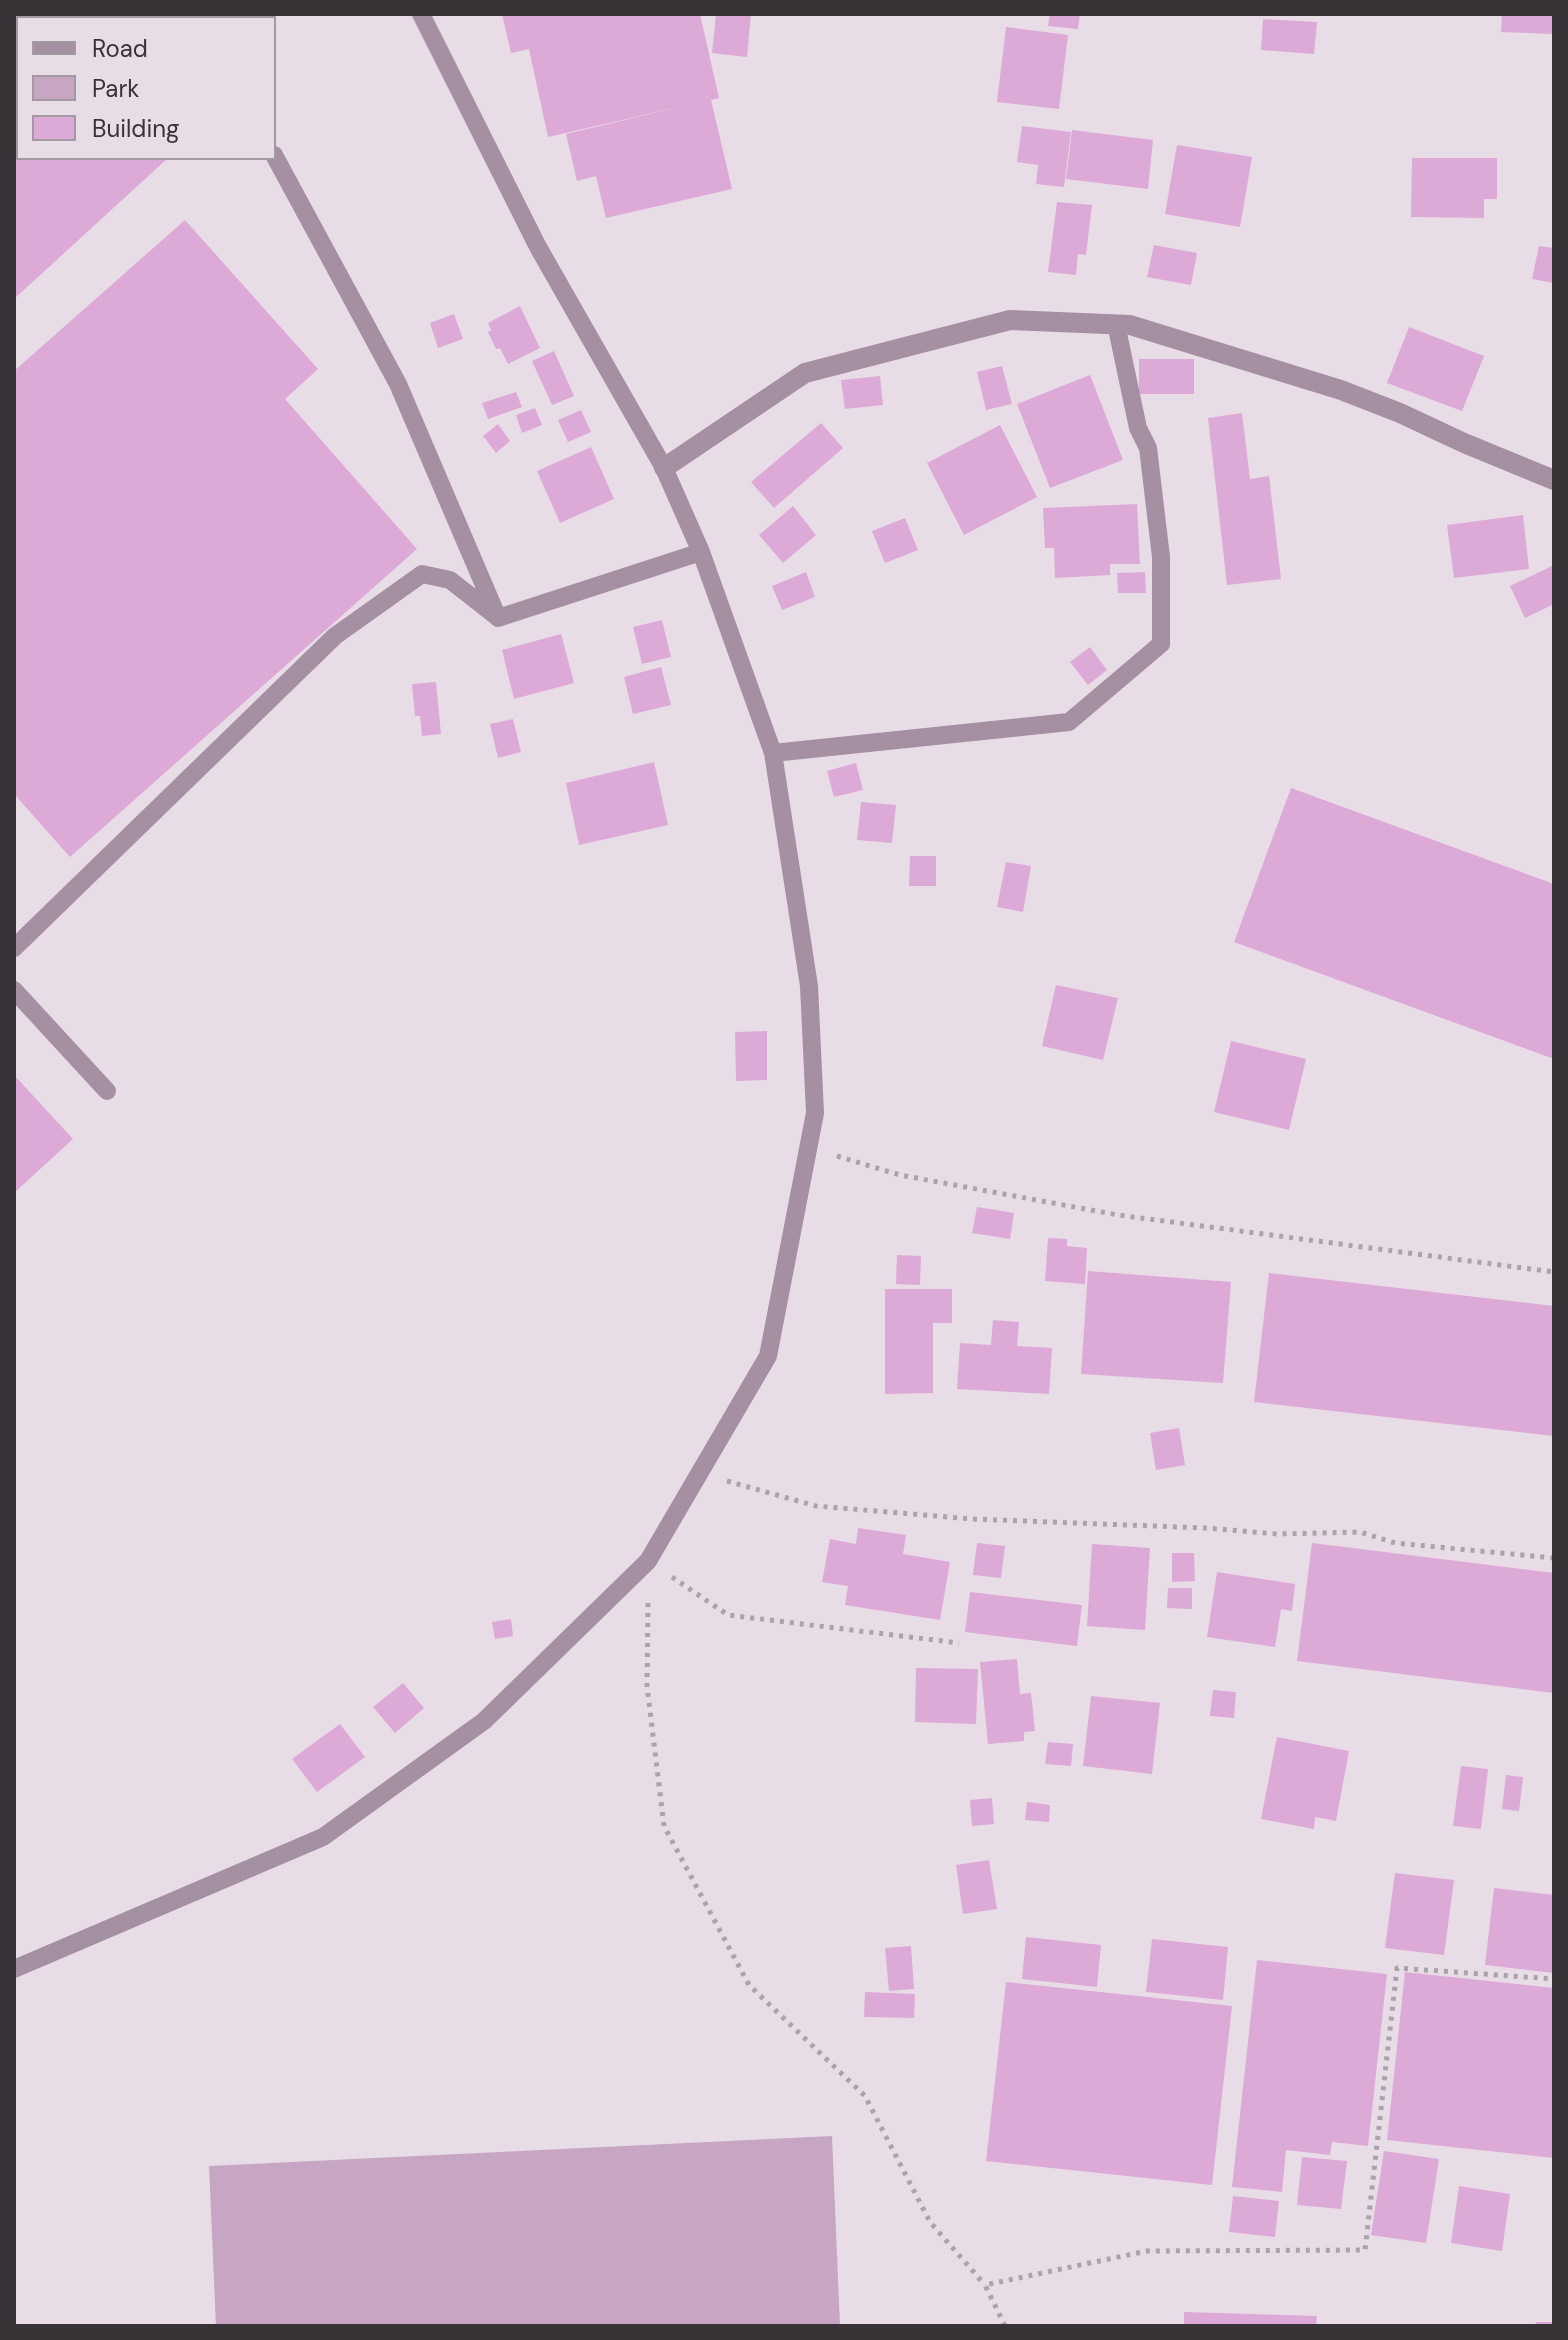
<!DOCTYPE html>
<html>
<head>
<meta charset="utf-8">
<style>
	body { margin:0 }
	#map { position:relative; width:1568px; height:2340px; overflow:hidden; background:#e8dde7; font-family:"DM Sans",sans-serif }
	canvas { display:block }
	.frame { position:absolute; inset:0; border:16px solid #383337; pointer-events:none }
	.legend { position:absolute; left:16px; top:16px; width:260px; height:144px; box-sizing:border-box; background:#e8dde7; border:2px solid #a299a1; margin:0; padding:10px 14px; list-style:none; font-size:24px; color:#383337 }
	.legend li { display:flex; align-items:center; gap:16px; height:40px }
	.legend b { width:40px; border:2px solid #a299a1 }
</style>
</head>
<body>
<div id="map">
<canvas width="1568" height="2340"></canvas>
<div class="frame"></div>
<ul class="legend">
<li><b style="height:10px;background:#a58fa2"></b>Road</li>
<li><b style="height:22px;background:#c7a6c3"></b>Park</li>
<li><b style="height:22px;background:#dda9d7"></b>Building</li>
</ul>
</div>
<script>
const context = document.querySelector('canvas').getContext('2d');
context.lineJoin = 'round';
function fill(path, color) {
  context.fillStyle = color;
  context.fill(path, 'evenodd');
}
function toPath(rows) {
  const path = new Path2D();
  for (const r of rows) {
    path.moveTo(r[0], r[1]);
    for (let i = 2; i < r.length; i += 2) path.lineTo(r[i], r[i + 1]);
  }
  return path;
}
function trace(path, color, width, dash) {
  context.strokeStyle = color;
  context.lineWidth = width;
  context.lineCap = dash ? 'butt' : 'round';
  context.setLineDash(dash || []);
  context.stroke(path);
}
const green = toPath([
	[832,2136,840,2326,216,2326,209,2166]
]);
const building = toPath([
	[14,14,73,14,77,18,18,18,18,158,168,158,14,299],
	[502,14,700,14,719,98,711,100,732,189,606,218,596,176,577,181,566,134,692,104,548,137,529,49,511,53],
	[716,14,751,14,747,57,712,53],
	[1050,14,1080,14,1078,29,1048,26],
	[1502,14,1554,14,1554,34,1501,32],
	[1263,19,1317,22,1314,54,1261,50],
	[1006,27,1068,35,1059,109,997,102],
	[1022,126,1071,132,1064,187,1036,184,1038,165,1017,162],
	[1072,130,1153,140,1148,189,1066,179],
	[1177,145,1252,157,1240,227,1165,214],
	[1412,158,1497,158,1497,199,1484,199,1484,218,1411,217],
	[1057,202,1092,205,1086,255,1078,254,1076,275,1048,272],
	[185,220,318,369,285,399,417,549,70,857,14,794,14,371],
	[1154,245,1197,253,1191,285,1147,277],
	[1539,246,1554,248,1554,283,1532,279],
	[520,306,540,348,508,364,500,348,496,349,488,332,491,330,488,323],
	[454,314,463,339,438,348,430,323],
	[1409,327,1484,356,1462,411,1387,383],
	[554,351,574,396,552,405,532,361],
	[1139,359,1194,359,1194,394,1139,394],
	[1002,366,1012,404,986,410,977,372],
	[1090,375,1123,460,1050,488,1017,404],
	[880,376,883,405,845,409,841,380],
	[516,392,522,407,488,419,482,403],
	[535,408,542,425,522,433,516,415],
	[581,410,591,432,568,442,558,420],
	[1242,413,1250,479,1269,476,1281,579,1227,585,1208,418],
	[821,423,843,448,774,508,751,482],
	[498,424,510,441,496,453,483,436],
	[1000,425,1037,497,964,535,927,463],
	[591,447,614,499,560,523,537,471],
	[1137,504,1140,564,1110,564,1110,575,1055,578,1054,548,1045,548,1043,508],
	[793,506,816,535,783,563,759,535],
	[1523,515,1529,569,1454,578,1447,525],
	[905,518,918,550,885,563,872,531],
	[1554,565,1554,604,1525,618,1510,586],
	[806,572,815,597,782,610,772,586],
	[1145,572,1146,593,1118,593,1117,573],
	[662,620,671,657,642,664,633,627],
	[561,634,574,683,514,699,502,650],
	[1090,647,1107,670,1088,685,1070,662],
	[661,667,671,705,633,714,624,677],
	[436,682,441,734,422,736,420,716,415,716,412,684],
	[513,719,521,752,498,758,490,724],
	[654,762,668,825,579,845,566,783],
	[856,763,863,790,834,797,827,771],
	[1291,788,1554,884,1554,1059,1234,942],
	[861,802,896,805,892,843,857,840],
	[910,856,936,856,936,886,909,886],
	[1006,862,1031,866,1023,912,997,907],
	[1056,985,1118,998,1103,1060,1042,1046],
	[767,1031,767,1080,736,1081,735,1032],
	[1231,1041,1306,1059,1289,1130,1214,1112],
	[14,1075,73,1139,14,1193],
	[977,1207,1014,1213,1010,1239,972,1233],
	[1048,1238,1067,1239,1067,1246,1087,1248,1085,1284,1045,1281],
	[897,1255,921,1256,920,1285,896,1284],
	[1088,1271,1231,1282,1223,1383,1081,1374],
	[1269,1273,1554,1306,1554,1436,1254,1402],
	[885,1289,952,1289,952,1323,933,1323,933,1393,885,1394],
	[993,1320,1019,1322,1017,1346,1052,1348,1049,1394,957,1389,960,1343,991,1345],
	[1179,1428,1185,1465,1156,1470,1150,1433],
	[858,1528,906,1535,903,1554,950,1562,940,1620,845,1605,848,1586,822,1582,830,1539,856,1544],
	[977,1543,1005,1546,1001,1578,973,1575],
	[1312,1543,1554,1573,1554,1693,1297,1661],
	[1092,1544,1150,1548,1145,1630,1087,1626],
	[1172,1553,1194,1553,1195,1581,1172,1582],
	[1217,1572,1295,1584,1292,1611,1281,1609,1275,1647,1207,1637],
	[1168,1588,1192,1588,1192,1609,1167,1608],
	[970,1592,1082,1605,1077,1646,965,1632],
	[511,1619,513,1636,495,1639,492,1622],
	[1017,1659,1020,1694,1031,1693,1035,1731,1024,1732,1024,1741,988,1744,980,1662],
	[916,1668,978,1669,976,1724,915,1722],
	[403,1683,424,1708,395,1733,373,1707],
	[1213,1690,1236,1692,1234,1718,1210,1716],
	[1091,1696,1160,1703,1152,1774,1083,1766],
	[340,1724,365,1757,317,1792,292,1759],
	[1277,1737,1349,1751,1336,1821,1315,1817,1314,1829,1261,1819],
	[1048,1742,1073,1744,1071,1766,1045,1764],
	[1461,1766,1488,1769,1481,1829,1453,1826],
	[1506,1775,1523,1777,1519,1811,1502,1809],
	[992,1798,994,1824,972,1826,970,1800],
	[1027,1802,1050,1805,1049,1822,1025,1820],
	[989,1860,997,1909,963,1914,956,1865],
	[1395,1873,1454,1880,1444,1955,1385,1948],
	[1494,1888,1554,1895,1554,1973,1485,1965],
	[1026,1937,1101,1945,1097,1987,1022,1979],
	[1152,1939,1228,1947,1223,2000,1146,1992],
	[911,1946,914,1989,889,1991,885,1948],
	[1257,1960,1387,1974,1368,2146,1332,2142,1330,2155,1286,2150,1282,2192,1232,2187],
	[1405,1972,1554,1988,1554,2158,1387,2140],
	[1006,1982,1232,2006,1212,2185,986,2161],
	[865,1992,915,1994,914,2018,864,2017],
	[1384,2151,1439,2159,1426,2243,1371,2235],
	[1302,2157,1347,2161,1341,2209,1297,2205],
	[1459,2186,1510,2194,1502,2251,1451,2243],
	[1233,2196,1279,2201,1275,2237,1229,2232],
	[1184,2312,1317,2316,1316,2326,1184,2326],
	[1536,2322,1554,2322,1554,2326,1535,2326]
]);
const path = toPath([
	[837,1156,900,1175,1118,1215,1554,1272],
	[727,1481,816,1506,972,1519,1206,1528,1277,1534,1360,1532,1395,1543,1554,1558],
	[672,1577,728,1615,959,1643],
	[648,1603,647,1686,664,1826,749,1985,865,2096,930,2222,985,2285],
	[1005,2326,985,2285,1147,2251,1365,2250,1397,1968,1554,1979]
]);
const service = toPath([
	[198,14,200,18],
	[274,155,398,384,498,618,701,552],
	[773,753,1069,722,1161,644,1161,557,1148,448,1138,428,1116,324],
	[14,948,335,636,422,574,450,580,496,616],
	[14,990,107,1091],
	[14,1969,323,1837,484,1721,648,1561,768,1356,815,1113,809,986,773,753,701,552,664,468,538,247,421,14]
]);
const minor = toPath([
	[664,468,805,373,1010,320,1130,325,1341,390,1400,413,1464,443,1554,480]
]);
fill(green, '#c7a6c3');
fill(building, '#dda9d7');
trace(path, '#aba2aa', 5, [4, 6]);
trace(service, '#a58fa2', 18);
trace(minor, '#a58fa2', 20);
</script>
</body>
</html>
